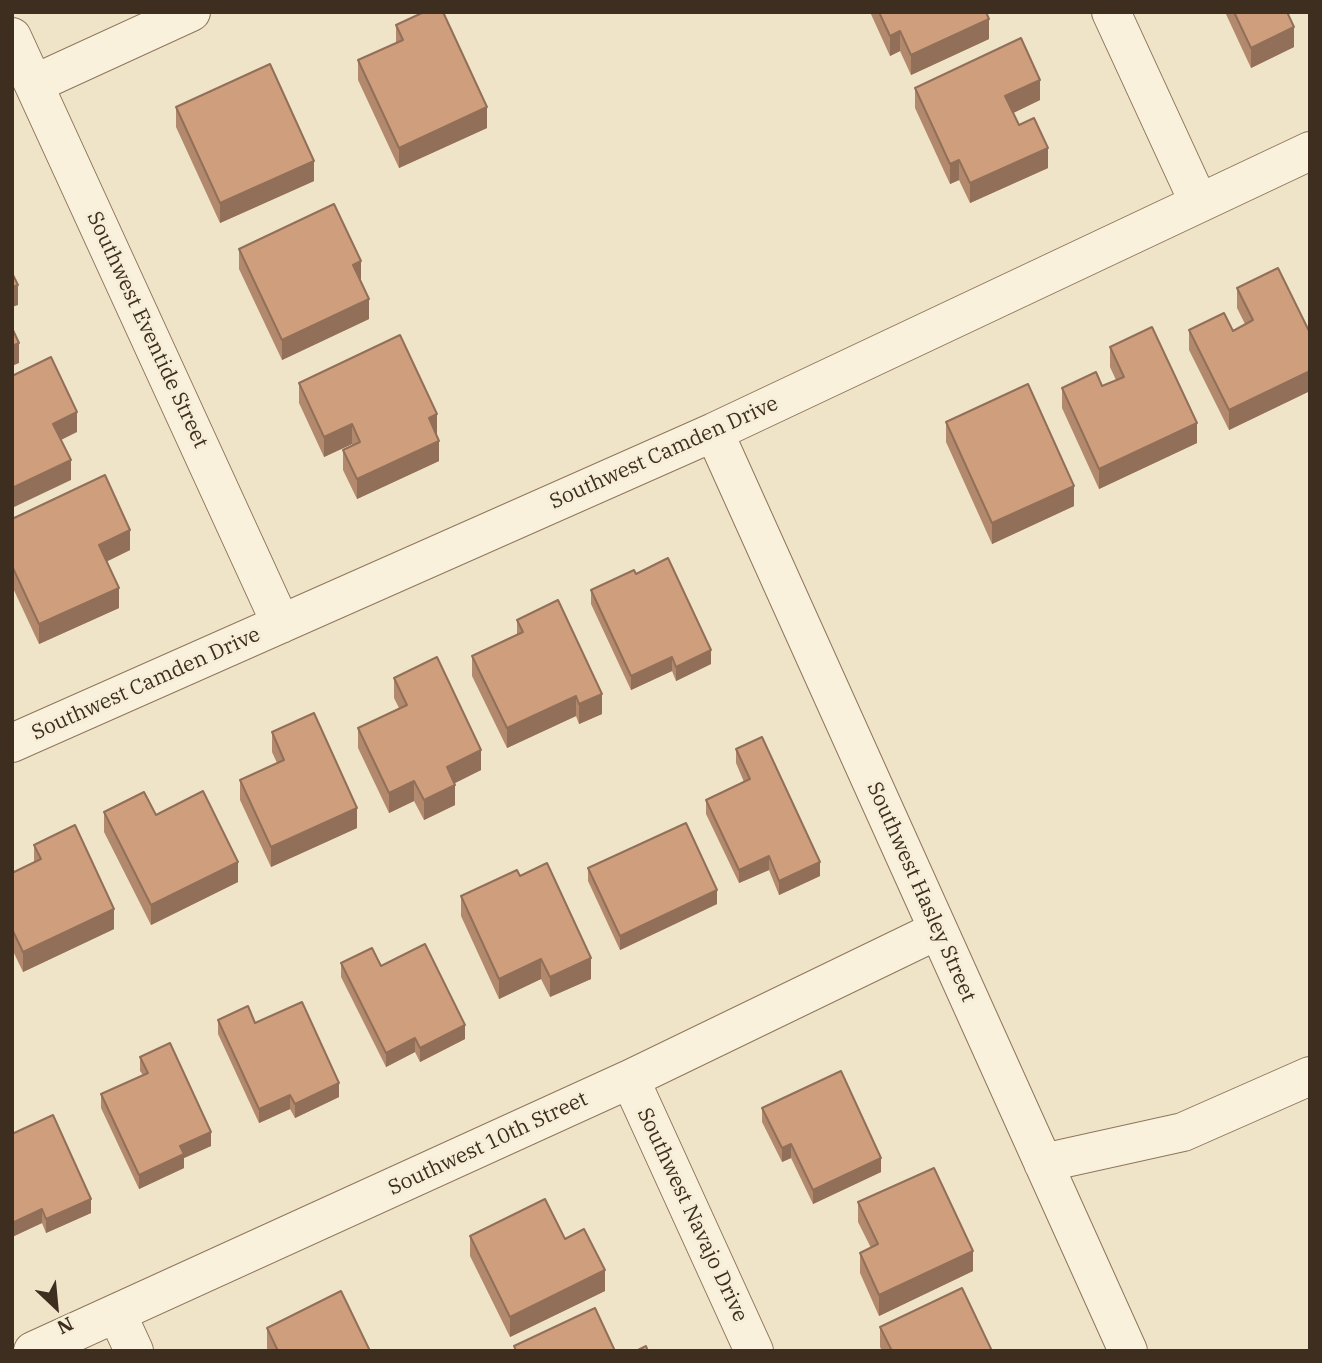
<!DOCTYPE html>
<html>
<head>
<meta charset="utf-8">
<style>
	body { margin:0 }
	#map { position:relative; width:1322px; height:1363px; overflow:hidden; background:#f0e4c8; font-family:"IBM Plex Serif",serif }
	canvas { display:block }
	.frame { position:absolute; inset:0; border:14px solid #3d2e20; pointer-events:none }
	.north { position:absolute; left:21px; top:1272px; width:70px; height:70px; -webkit-text-stroke:5px #f7eed8; paint-order:stroke; rotate:154deg; font-size:19px; font-weight:700; line-height:28px; text-align:center; color:#3d2e20 }
	.north::after { content:''; display:block; margin:auto; width:24px; height:32px; background:#3d2e20; clip-path:polygon(50% 0,100% 100%,50% 72%,0 100%) }
</style>
</head>
<body>
<div id="map">
<canvas width="1322" height="1363"></canvas>
<div class="frame"></div>
<div class="north">N</div>
</div>
<script>
const context = document.querySelector('canvas').getContext('2d');
context.lineJoin = 'round';
function toPath(rows) {
  const path = new Path2D();
  for (const r of rows) {
    path.moveTo(r[0], r[1]);
    for (let i = 2; i < r.length; i += 2) path.lineTo(r[i], r[i + 1]);
  }
  return path;
}
function trace(path, color, width, dash) {
  context.strokeStyle = color;
  context.lineWidth = width;
  context.lineCap = dash ? 'butt' : 'round';
  context.setLineDash(dash || []);
  context.stroke(path);
}
function fill(path, color) {
  context.fillStyle = color;
  context.fill(path, 'evenodd');
}
function label(font, color, halo, rows, align = 'center') {
  context.font = font + ' "IBM Plex Serif",serif';
  context.lineWidth = 6;
  context.setLineDash([]);
  context.textBaseline = 'middle';
  context.strokeStyle = halo;
  context.fillStyle = color;
  for (const [text, x, y, turn = 0] of rows) {
    context.save();
    context.translate(x, y);
    context.rotate((+turn || 0) * Math.PI / 180);
    context.textAlign = isNaN(turn) ? turn : align;
    if (halo) context.strokeText(text, 0, 0);
    context.fillText(text, 0, 0);
    context.restore();
  }
}
const minor = toPath([
	[1111,12,1199,203],
	[12,37,281,624],
	[34,84,191,12],
	[714,432,1128,1351],
	[12,743,714,432,1310,151],
	[630,1079,754,1351],
	[1043,1163,1183,1132,1310,1076],
	[117,1314,134,1351],
	[33,1351,630,1079,938,930]
]);
const wall = toPath([
	[870,12,986,12,989,39,911,75,900,51,890,56],
	[1225,12,1287,12,1294,47,1251,68],
	[396,25,487,128,399,168,358,80,358,60,396,43],
	[915,88,1040,100,1013,113,1019,125,1048,168,970,203,959,180,950,184,915,108],
	[176,107,314,181,220,223,176,127],
	[239,249,361,281,369,319,282,360,239,269],
	[1237,288,1310,333,1310,391,1229,430,1189,350,1189,330,1233,331,1245,324,1237,308],
	[1110,347,1197,443,1099,489,1062,408,1062,388,1102,386,1116,380,1110,367],
	[299,383,437,434,439,461,357,499,343,470,343,450,352,445,352,444,324,457,299,403],
	[946,422,1074,506,992,544,946,442],
	[12,519,130,550,106,562,119,608,39,644,12,586],
	[636,574,711,664,676,681,672,671,631,690,591,604,591,590],
	[517,620,602,714,579,724,576,716,507,748,472,676,472,656,517,635],
	[394,678,481,770,455,783,455,805,424,820,414,801,389,813,358,748,358,728,399,708,394,698],
	[272,732,357,828,271,867,240,800,240,780,277,763,272,752],
	[736,749,820,876,779,895,769,870,739,883,706,814,706,800,744,782,736,763],
	[104,812,156,815,238,882,151,925,104,832],
	[34,845,114,929,23,972,12,949,12,873,34,863],
	[588,868,717,904,620,950,588,881],
	[520,876,591,979,550,997,541,979,499,999,461,916,461,896],
	[341,963,381,966,465,1039,420,1062,415,1052,386,1067,341,977],
	[218,1020,255,1023,339,1097,295,1118,290,1109,259,1123,218,1034],
	[140,1057,211,1146,184,1158,184,1168,139,1189,101,1108,101,1094,143,1075,140,1071],
	[762,1108,881,1172,813,1204,791,1158,782,1162,762,1122],
	[12,1134,91,1213,46,1233,42,1223,12,1237],
	[858,1202,973,1271,879,1316,860,1273,860,1253,871,1248,858,1222],
	[470,1236,605,1291,510,1337,470,1256],
	[880,1327,992,1351,882,1351,880,1347],
	[267,1328,370,1351,268,1351,267,1348]
]);
const shadedWall = toPath([
	[989,19,989,39,911,75,911,55],
	[1294,27,1294,47,1251,68,1251,48],
	[900,31,900,51,890,56,890,36],
	[1040,80,1040,100,1005,117,1005,96],
	[487,107,487,128,399,168,399,148],
	[1048,148,1048,168,970,203,970,183],
	[959,160,959,180,950,184,950,164],
	[314,161,314,181,220,223,220,203],
	[361,261,361,281,353,285,353,265],
	[18,285,18,305,12,307,12,287],
	[369,299,369,319,282,360,282,340],
	[19,343,19,363,12,366,12,346],
	[1310,371,1310,391,1229,430,1229,410],
	[77,412,77,432,53,444,53,424],
	[437,414,437,434,429,438,429,418],
	[1197,423,1197,443,1099,489,1099,469],
	[352,424,352,444,324,457,324,437],
	[439,441,439,461,357,499,357,479],
	[71,460,71,480,12,508,12,488],
	[1074,486,1074,506,992,544,992,523],
	[130,530,130,550,99,565,99,545],
	[119,588,119,608,39,644,39,624],
	[711,650,711,664,676,681,676,667],
	[672,657,672,671,631,690,631,676],
	[602,694,602,714,579,724,579,704],
	[576,696,576,716,507,748,507,728],
	[481,750,481,770,447,787,447,767],
	[414,781,414,801,389,813,389,793],
	[455,785,455,805,424,820,424,800],
	[357,808,357,828,271,867,271,847],
	[769,856,769,870,739,883,739,870],
	[238,862,238,882,151,925,151,905],
	[820,862,820,876,779,895,779,881],
	[717,890,717,904,620,950,620,936],
	[114,909,114,929,23,972,23,952],
	[591,958,591,979,550,997,550,977],
	[541,959,541,979,499,999,499,979],
	[465,1025,465,1039,420,1062,420,1048],
	[415,1038,415,1052,386,1067,386,1053],
	[339,1083,339,1097,295,1118,295,1104],
	[290,1095,290,1109,259,1123,259,1109],
	[211,1132,211,1146,184,1158,184,1168,139,1189,139,1175,180,1146],
	[791,1144,791,1158,782,1162,782,1148],
	[881,1158,881,1172,813,1204,813,1190],
	[91,1199,91,1213,46,1233,46,1219],
	[42,1209,42,1223,12,1237,12,1223],
	[973,1251,973,1271,879,1316,879,1295],
	[605,1270,605,1291,510,1337,510,1317]
]);
const building = toPath([
	[424,12,443,12,487,107,399,148,358,60,403,40,396,25,424,12],
	[879,12,986,12,989,19,911,55,900,31,890,36,879,12],
	[1234,12,1287,12,1294,27,1251,48,1234,12],
	[1021,38,1040,80,1005,96,1019,125,1034,118,1048,148,970,183,959,160,950,164,915,88,1021,38],
	[270,64,314,161,220,203,176,107,270,64],
	[334,204,361,261,353,265,369,299,282,340,239,249,334,204],
	[1278,268,1310,333,1310,371,1229,410,1189,330,1224,313,1233,331,1253,320,1237,288,1278,268],
	[12,273,18,285,12,287,12,273],
	[1152,327,1197,423,1099,469,1062,388,1096,372,1102,386,1124,377,1110,347,1152,327],
	[12,328,19,343,12,346,12,328],
	[400,335,437,414,429,418,439,441,357,479,343,450,360,442,352,424,324,437,299,383,400,335],
	[51,357,77,412,53,424,71,460,12,488,12,376,51,357],
	[1028,384,1074,486,992,523,946,422,1028,384],
	[105,475,130,530,99,545,119,588,39,624,12,566,12,519,105,475],
	[668,558,711,650,676,667,672,657,631,676,591,590,634,570,636,574,668,558],
	[558,600,602,694,579,704,576,696,507,728,472,656,523,632,517,620,558,600],
	[437,657,481,750,447,767,455,785,424,800,414,781,389,793,358,728,407,705,394,678,437,657],
	[314,713,357,808,271,847,240,780,284,760,272,732,314,713],
	[762,737,820,862,779,881,769,856,739,870,706,800,750,779,736,749,762,737],
	[203,791,238,862,151,905,104,812,144,792,156,815,203,791],
	[686,823,717,890,620,936,588,868,686,823],
	[75,825,114,909,23,952,12,929,12,873,41,859,34,845,75,825],
	[547,863,591,958,550,977,541,959,499,979,461,896,517,870,520,876,547,863],
	[425,944,465,1025,420,1048,415,1038,386,1053,341,963,372,948,381,966,425,944],
	[302,1002,339,1083,295,1104,290,1095,259,1109,218,1020,248,1006,255,1023,302,1002],
	[170,1043,211,1132,180,1146,184,1154,139,1175,101,1094,148,1073,140,1057,170,1043],
	[841,1071,881,1158,813,1190,791,1144,782,1148,762,1108,841,1071],
	[53,1115,91,1199,46,1219,42,1209,12,1223,12,1134,53,1115],
	[934,1168,973,1251,879,1295,860,1253,878,1244,858,1202,934,1168],
	[545,1199,565,1239,584,1229,605,1270,510,1317,470,1236,545,1199],
	[962,1288,992,1351,892,1351,880,1327,962,1288],
	[341,1291,370,1351,278,1351,267,1328,341,1291],
	[595,1308,615,1351,516,1351,514,1346,595,1308],
	[646,1346,648,1351,636,1351,646,1346]
]);
const streetNames = [
	["Southwest Eventide Street",147,330,65],
	["Southwest Camden Drive",664,453,-24],
	["Southwest Camden Drive",146,684,-24],
	["Southwest Hasley Street",921,892,66],
	["Southwest 10th Street",488,1144,-25],
	["Southwest Navajo Drive",692,1215,65]
];
trace(minor, '#8d765c', 40);
trace(minor, '#faf1dc', 38);
fill(wall, '#b2896c');
fill(shadedWall, '#916f58');
fill(building, '#cf9f7d');
trace(building, '#916f58', 2);
label('21px', '#3d2e20', '#f7eed8', streetNames);
</script>
</body>
</html>
